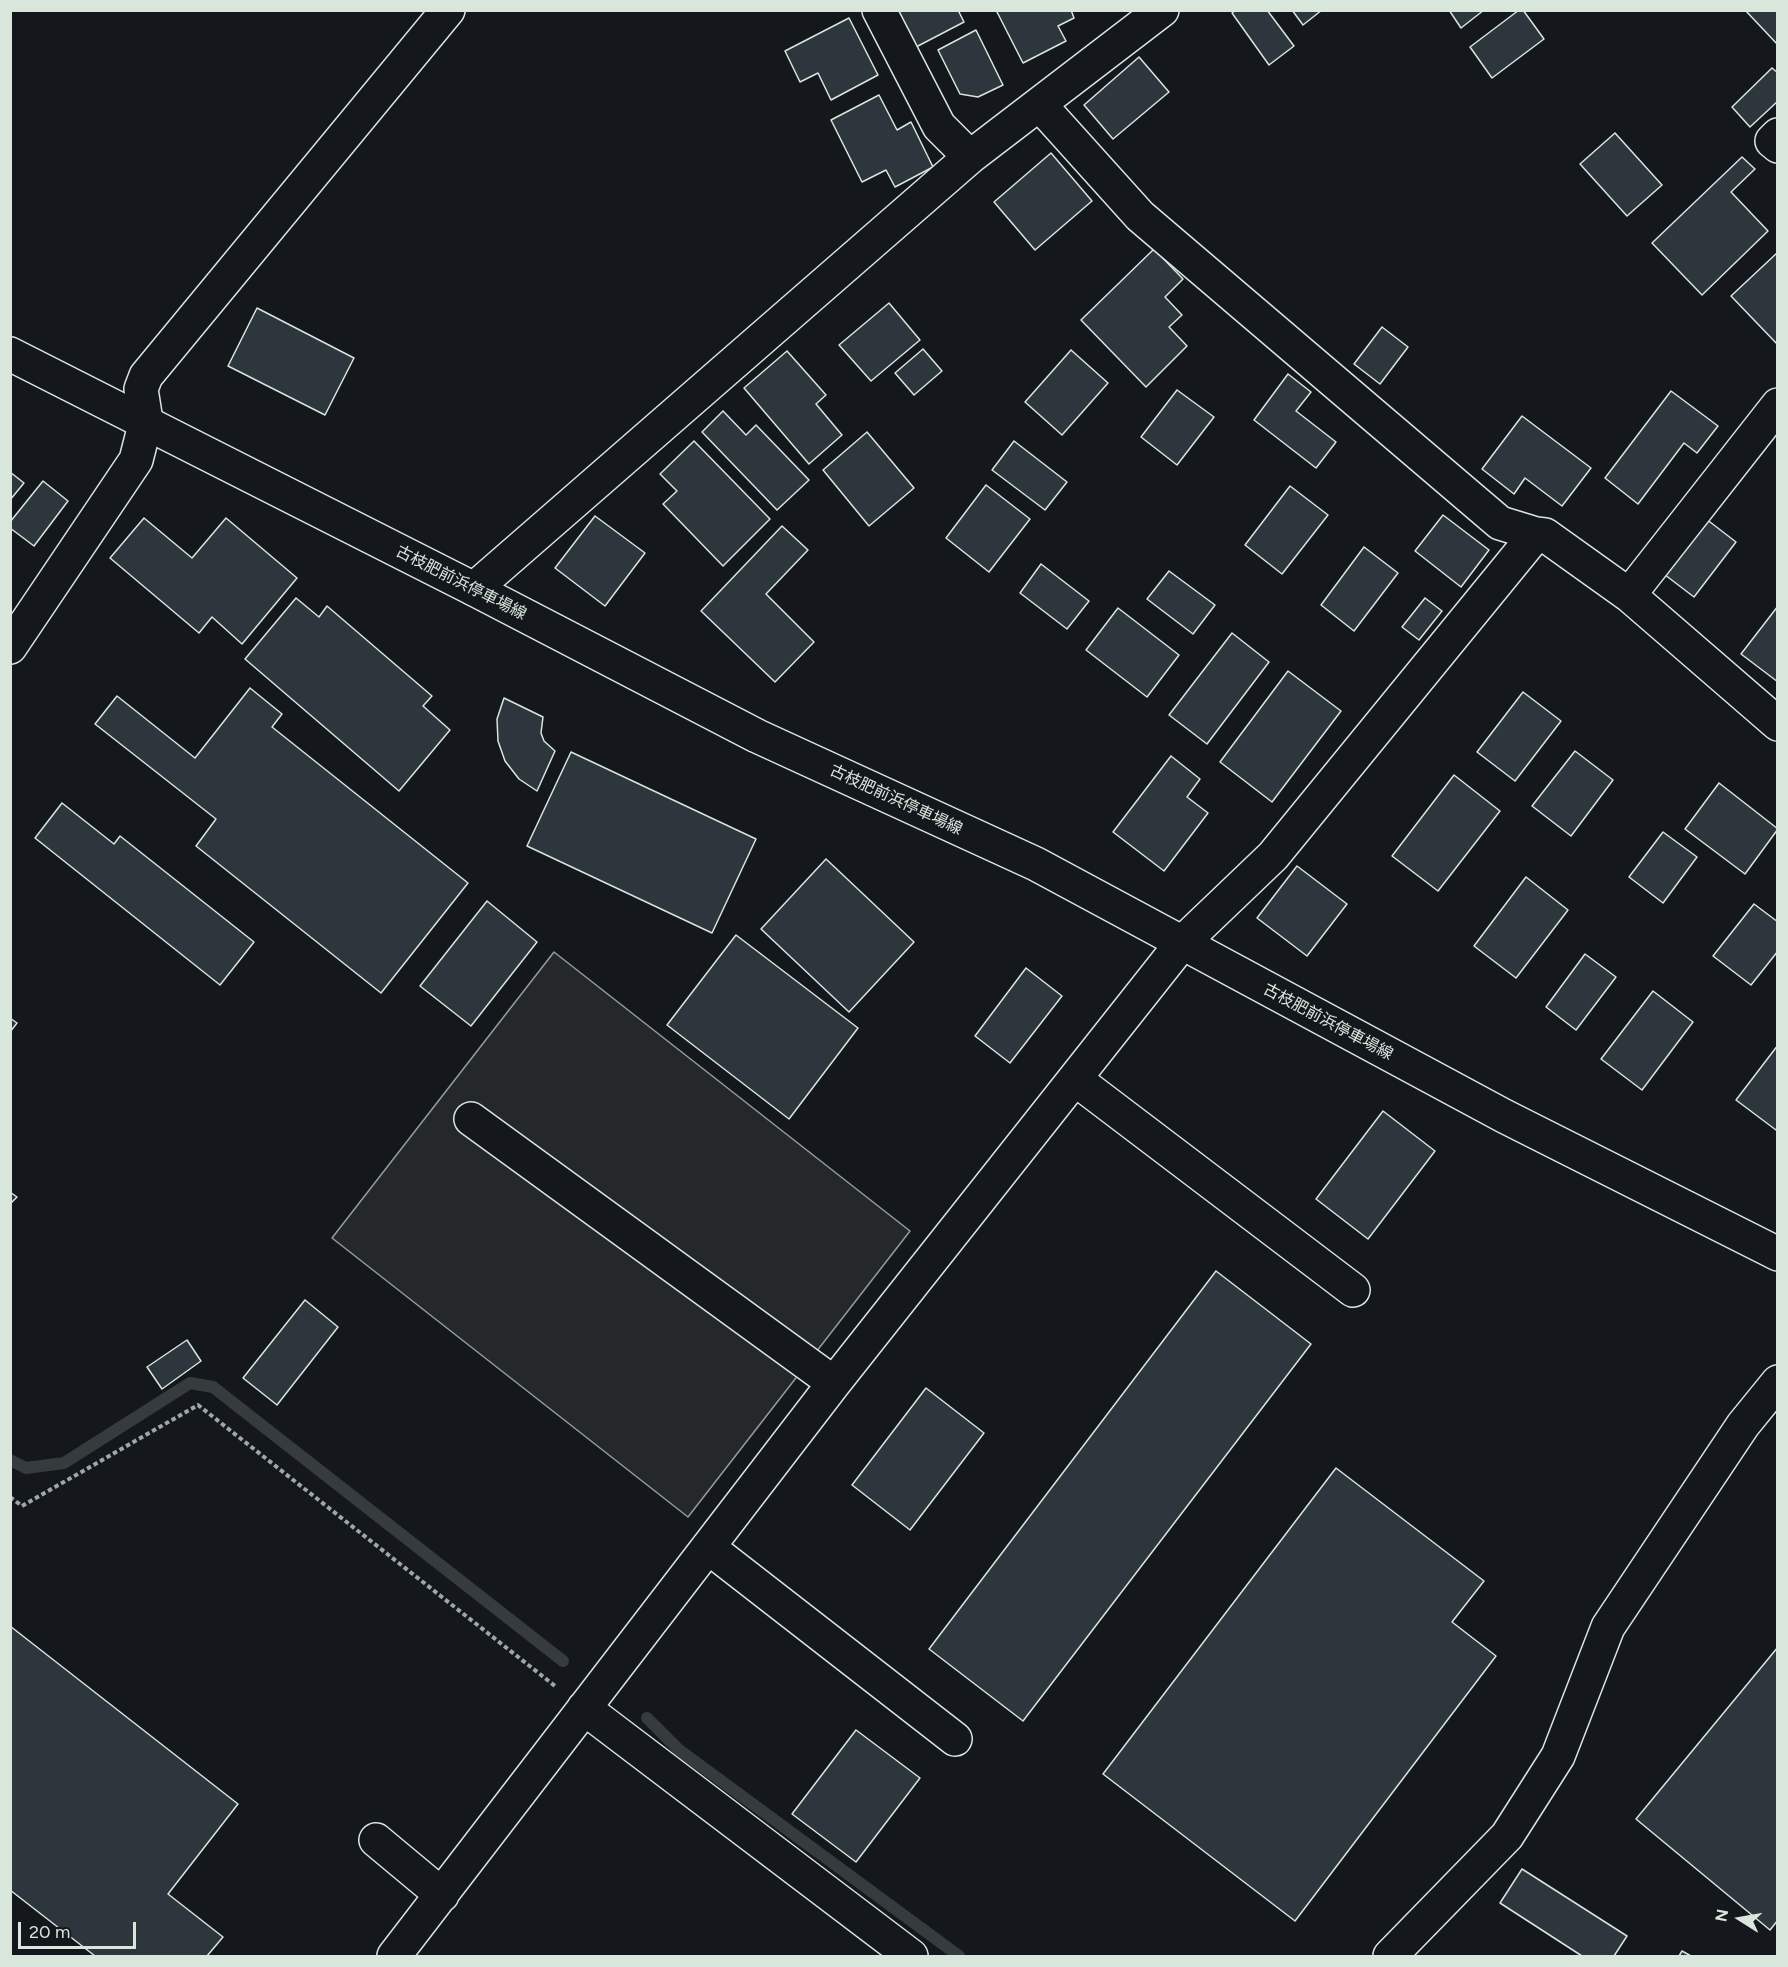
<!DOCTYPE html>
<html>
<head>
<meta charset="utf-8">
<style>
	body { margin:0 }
	#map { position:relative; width:1788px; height:1967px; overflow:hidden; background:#14181c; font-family:Figtree,sans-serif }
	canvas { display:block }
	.frame { position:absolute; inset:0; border:12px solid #d8e6dc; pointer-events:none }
	.north { position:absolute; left:1710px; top:1889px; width:60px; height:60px; -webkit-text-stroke:4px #14181c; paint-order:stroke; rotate:281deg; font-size:16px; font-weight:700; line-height:24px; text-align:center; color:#d8e6dc }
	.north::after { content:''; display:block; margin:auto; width:21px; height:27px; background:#d8e6dc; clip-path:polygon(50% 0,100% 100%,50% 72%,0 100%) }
	.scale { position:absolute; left:18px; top:1922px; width:118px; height:27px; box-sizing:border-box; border:3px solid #d8e6dc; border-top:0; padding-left:8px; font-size:18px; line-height:21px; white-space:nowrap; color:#d8e6dc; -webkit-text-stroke:4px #14181c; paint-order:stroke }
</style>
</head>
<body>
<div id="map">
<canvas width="1788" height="1967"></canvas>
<div class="frame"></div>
<div class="north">N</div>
<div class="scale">20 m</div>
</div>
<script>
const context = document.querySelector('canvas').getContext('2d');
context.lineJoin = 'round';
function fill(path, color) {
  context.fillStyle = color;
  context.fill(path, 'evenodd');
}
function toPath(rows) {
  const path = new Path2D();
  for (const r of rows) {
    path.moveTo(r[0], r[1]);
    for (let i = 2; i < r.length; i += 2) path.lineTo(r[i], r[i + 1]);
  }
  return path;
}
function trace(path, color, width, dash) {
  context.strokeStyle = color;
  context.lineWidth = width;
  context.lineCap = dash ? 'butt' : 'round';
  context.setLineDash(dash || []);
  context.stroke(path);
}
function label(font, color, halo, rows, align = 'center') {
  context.font = font + ' Figtree,"Noto Sans JP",sans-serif';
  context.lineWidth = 4.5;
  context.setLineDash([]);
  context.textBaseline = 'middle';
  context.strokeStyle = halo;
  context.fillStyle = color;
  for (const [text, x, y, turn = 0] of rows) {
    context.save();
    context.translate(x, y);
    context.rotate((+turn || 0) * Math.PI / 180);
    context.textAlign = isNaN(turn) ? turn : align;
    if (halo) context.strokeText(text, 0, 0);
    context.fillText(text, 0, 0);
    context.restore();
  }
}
const parking = toPath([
	[554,952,910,1231,688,1517,332,1238,554,952]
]);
const stream = toPath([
	[10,1460,26,1468,64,1463,190,1383,213,1387,563,1661],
	[647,1718,678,1749,959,1956]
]);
const building = toPath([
	[897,10,958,10,964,22,916,47,897,10],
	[996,10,1071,10,1074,18,1058,26,1066,41,1023,63,996,10],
	[1236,10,1267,10,1294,46,1269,65,1232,13,1236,10],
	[1292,10,1322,10,1303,25,1292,10],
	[1449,10,1484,10,1461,28,1449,10],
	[1519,10,1523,10,1544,39,1492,78,1470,47,1519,10],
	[1745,10,1778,10,1778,45,1745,10],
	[849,18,878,75,831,100,818,73,800,82,785,51,849,18],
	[976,30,1003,85,978,97,960,94,938,50,976,30],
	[1139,57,1169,92,1113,139,1084,105,1139,57],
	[1772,68,1778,73,1778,101,1750,127,1732,107,1772,68],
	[879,95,897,130,911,122,933,167,895,187,886,170,862,182,831,120,879,95],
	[1615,133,1662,185,1627,216,1580,164,1615,133],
	[1051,153,1092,201,1035,250,994,202,1051,153],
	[1742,157,1755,169,1731,192,1768,231,1702,295,1652,243,1742,157],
	[1154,249,1183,279,1165,297,1182,315,1169,327,1187,346,1146,387,1081,320,1154,249],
	[1778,252,1778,345,1731,296,1778,252],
	[889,303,920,340,871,381,839,345,889,303],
	[257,308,354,358,325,415,228,366,257,308],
	[1382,327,1408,347,1380,384,1354,364,1382,327],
	[923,349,942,371,914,395,895,373,923,349],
	[1071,350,1108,383,1062,435,1025,402,1071,350],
	[787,351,826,395,816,404,842,435,809,464,744,388,787,351],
	[1288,374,1311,392,1296,411,1336,442,1316,468,1254,420,1288,374],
	[1177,390,1214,417,1177,465,1141,437,1177,390],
	[1671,391,1718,426,1697,453,1684,443,1638,504,1605,478,1671,391],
	[723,411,746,435,756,425,809,480,777,510,702,432,723,411],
	[1522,416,1591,468,1562,506,1525,478,1514,494,1482,469,1522,416],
	[867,432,914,488,869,526,823,470,867,432],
	[694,441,770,519,723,566,663,504,677,491,660,474,694,441],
	[1014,441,1067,482,1045,510,992,470,1014,441],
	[10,472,24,483,10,500,10,472],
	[43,481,68,501,34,546,10,528,10,522,43,481],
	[986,485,1030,519,989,572,946,538,986,485],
	[1290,486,1328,515,1282,574,1245,545,1290,486],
	[1697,512,1736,542,1694,597,1656,568,1697,512],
	[1443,515,1489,550,1461,587,1415,551,1443,515],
	[595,516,645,553,605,606,555,568,595,516],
	[144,518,192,558,226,518,297,578,242,644,212,617,199,633,110,558,144,518],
	[782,526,808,550,766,594,814,642,775,682,701,611,782,526],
	[1364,547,1398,573,1354,631,1321,605,1364,547],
	[1041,564,1089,601,1067,629,1020,593,1041,564],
	[1169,571,1215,605,1193,634,1147,599,1169,571],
	[296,598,319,617,327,606,432,696,423,706,450,730,399,791,245,659,296,598],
	[1425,598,1442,611,1419,640,1402,627,1425,598],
	[1778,606,1778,682,1741,654,1778,606],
	[1118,608,1179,655,1147,697,1086,650,1118,608],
	[1232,633,1269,662,1207,744,1169,715,1232,633],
	[1288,671,1341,711,1272,802,1220,762,1288,671],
	[250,688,282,714,272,727,468,883,381,993,196,846,216,819,95,724,117,696,195,758,250,688],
	[1523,692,1561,721,1515,781,1477,752,1523,692],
	[504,698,543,717,541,733,544,741,555,751,537,791,519,779,505,761,498,741,497,719,504,698],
	[1575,751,1613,780,1571,836,1532,806,1575,751],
	[571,752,756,839,712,933,527,846,571,752],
	[1171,756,1200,779,1187,797,1208,813,1164,871,1113,832,1171,756],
	[1454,775,1500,811,1438,891,1392,856,1454,775],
	[1719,783,1778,829,1745,874,1685,829,1719,783],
	[62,803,114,844,120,836,254,942,220,985,35,838,62,803],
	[1663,832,1697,857,1663,903,1629,877,1663,832],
	[826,859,914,942,849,1012,761,929,826,859],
	[1297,866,1347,904,1307,956,1257,918,1297,866],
	[1526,877,1568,910,1516,978,1474,946,1526,877],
	[487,901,537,942,471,1026,420,986,487,901],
	[1754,904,1778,922,1778,951,1751,985,1713,956,1754,904],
	[736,935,858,1028,789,1119,667,1025,736,935],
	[1585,954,1616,977,1576,1030,1546,1007,1585,954],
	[1026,968,1062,996,1010,1063,975,1036,1026,968],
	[1653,991,1693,1022,1642,1090,1601,1059,1653,991],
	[10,1018,17,1023,10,1032,10,1018],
	[1778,1045,1778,1127,1776,1130,1736,1100,1778,1045],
	[1383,1111,1435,1151,1368,1239,1316,1199,1383,1111],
	[10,1192,17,1197,10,1204,10,1192],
	[1216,1271,1311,1344,1023,1721,929,1649,1216,1271],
	[305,1300,338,1327,277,1405,243,1378,305,1300],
	[187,1340,201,1361,162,1389,147,1367,187,1340],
	[926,1388,984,1433,910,1530,852,1485,926,1388],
	[1336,1468,1484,1581,1452,1622,1496,1656,1295,1921,1103,1774,1336,1468],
	[10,1626,238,1804,168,1894,223,1937,207,1956,95,1956,10,1890,10,1626],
	[1778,1647,1778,1920,1770,1930,1636,1819,1778,1647],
	[856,1730,920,1778,856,1862,792,1814,856,1730],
	[1522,1869,1627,1936,1614,1956,1582,1956,1500,1903,1522,1869],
	[1682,1951,1691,1956,1679,1956,1682,1951]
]);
const path = toPath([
	[10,1497,22,1506,198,1405,555,1686]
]);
const minor = toPath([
	[879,10,939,126,970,157],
	[1040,105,1140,216,1500,523,1536,534,1545,535,1629,595,1778,724],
	[1778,135,1772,141,1778,146],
	[474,589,970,157,1162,10],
	[1629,595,1778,405],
	[10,647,136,460,146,421,141,389,146,376,448,10],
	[1075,1079,1353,1290],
	[471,1119,834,1383],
	[708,1547,955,1739],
	[584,1708,911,1956],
	[376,1840,442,1895],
	[394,1956,834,1383,1182,943,1273,856,1536,534],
	[1390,1956,1507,1836,1558,1756,1608,1627,1743,1425,1778,1382]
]);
const major = toPath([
	[10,354,474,589,757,736,1036,864,1504,1116,1778,1254]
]);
const streetNames = [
	["古枝肥前浜停車場線",461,583,27],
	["古枝肥前浜停車場線",896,800,25],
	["古枝肥前浜停車場線",1328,1022,28]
];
fill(parking, '#24282b');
trace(parking, '#939e99', 1.5);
trace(stream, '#363b3e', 12);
fill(building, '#2c363c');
trace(building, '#d8e6dc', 1.5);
trace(minor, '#d8e6dc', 36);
trace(major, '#d8e6dc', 36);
trace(path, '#9da8a2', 4, [4.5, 3]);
trace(minor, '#14181c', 33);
trace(major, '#14181c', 33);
label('16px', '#d8e6dc', '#14181c', streetNames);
</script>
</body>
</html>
